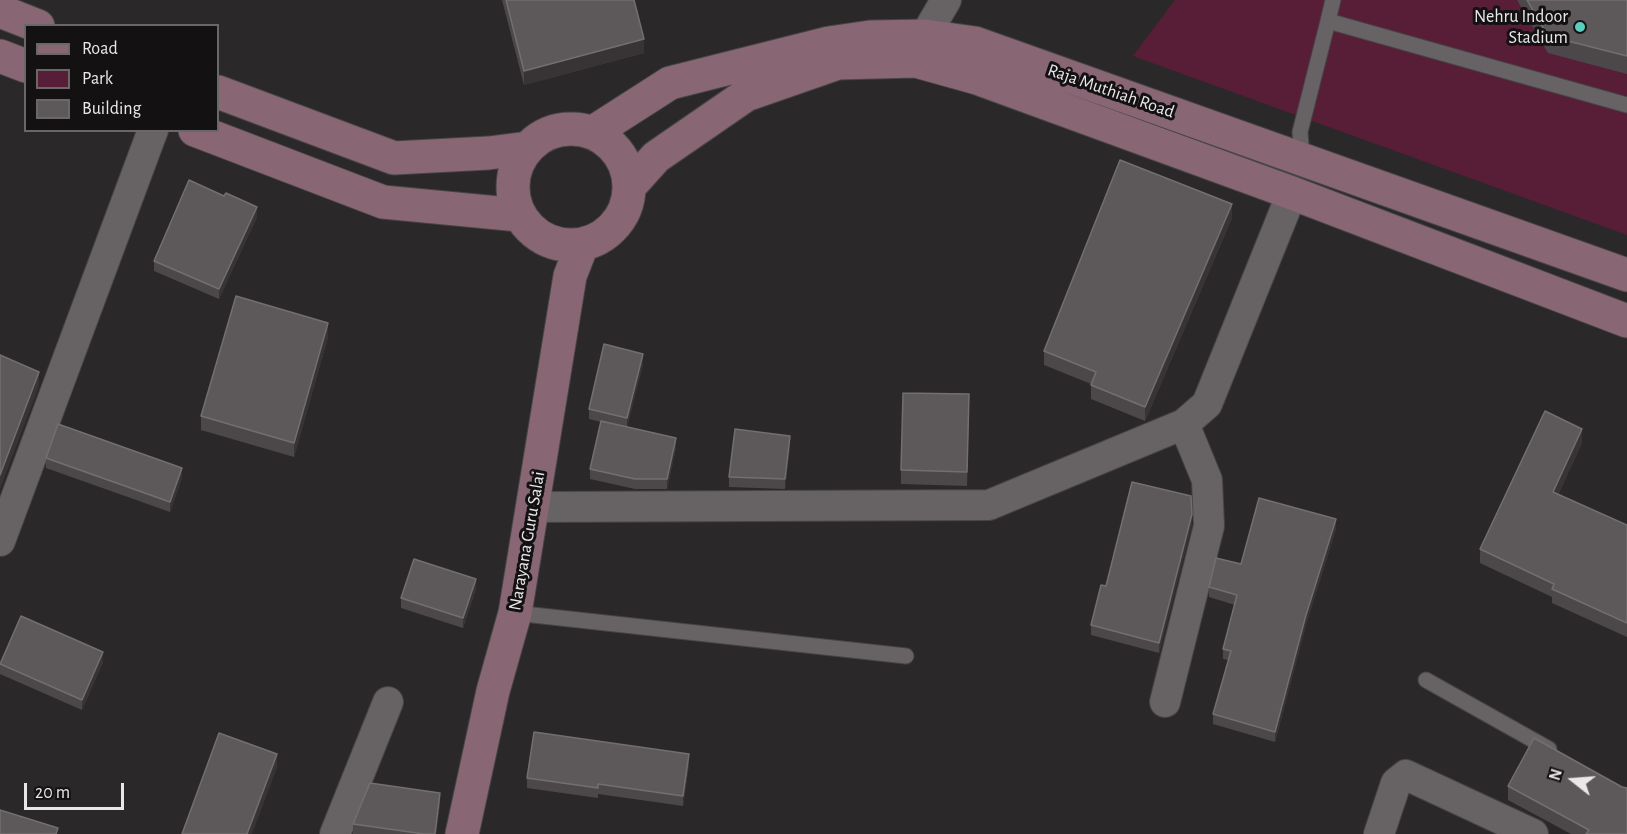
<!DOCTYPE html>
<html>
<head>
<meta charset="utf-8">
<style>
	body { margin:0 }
	#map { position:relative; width:1627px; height:834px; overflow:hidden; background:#2b2829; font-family:"Alegreya Sans",sans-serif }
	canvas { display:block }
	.legend { position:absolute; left:24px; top:24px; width:195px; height:108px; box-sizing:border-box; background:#131112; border:2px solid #696768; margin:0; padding:8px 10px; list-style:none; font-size:18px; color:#e9e7e8 }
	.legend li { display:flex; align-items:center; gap:12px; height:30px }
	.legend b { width:30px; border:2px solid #696768 }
	.north { position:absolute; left:1543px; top:750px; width:60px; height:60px; -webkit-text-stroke:4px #131112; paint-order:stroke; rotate:287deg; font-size:16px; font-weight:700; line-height:24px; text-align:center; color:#e9e7e8 }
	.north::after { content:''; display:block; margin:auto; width:21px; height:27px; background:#e9e7e8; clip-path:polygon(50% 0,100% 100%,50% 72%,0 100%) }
	.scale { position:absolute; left:24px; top:783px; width:100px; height:27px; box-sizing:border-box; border:3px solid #e9e7e8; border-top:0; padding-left:8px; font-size:18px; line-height:21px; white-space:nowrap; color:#e9e7e8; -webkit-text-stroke:4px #131112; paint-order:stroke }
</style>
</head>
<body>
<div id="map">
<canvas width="1627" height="834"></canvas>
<ul class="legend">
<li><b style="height:8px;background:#886673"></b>Road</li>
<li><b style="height:16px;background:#581e37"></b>Park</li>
<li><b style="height:16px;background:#5d595a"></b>Building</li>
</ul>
<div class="north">N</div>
<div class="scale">20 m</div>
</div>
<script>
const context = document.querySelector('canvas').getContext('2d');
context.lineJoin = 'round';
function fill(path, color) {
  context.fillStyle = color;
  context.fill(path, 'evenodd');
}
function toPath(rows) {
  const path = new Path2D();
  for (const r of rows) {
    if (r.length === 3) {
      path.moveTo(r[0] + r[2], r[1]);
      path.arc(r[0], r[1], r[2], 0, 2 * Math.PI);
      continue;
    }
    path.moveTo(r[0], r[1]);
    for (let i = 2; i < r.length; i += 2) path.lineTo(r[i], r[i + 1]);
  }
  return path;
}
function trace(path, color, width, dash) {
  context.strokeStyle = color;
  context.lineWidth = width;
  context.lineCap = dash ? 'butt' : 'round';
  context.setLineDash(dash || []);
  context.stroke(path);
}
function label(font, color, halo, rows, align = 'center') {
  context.font = font + ' "Alegreya Sans",sans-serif';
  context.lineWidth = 6;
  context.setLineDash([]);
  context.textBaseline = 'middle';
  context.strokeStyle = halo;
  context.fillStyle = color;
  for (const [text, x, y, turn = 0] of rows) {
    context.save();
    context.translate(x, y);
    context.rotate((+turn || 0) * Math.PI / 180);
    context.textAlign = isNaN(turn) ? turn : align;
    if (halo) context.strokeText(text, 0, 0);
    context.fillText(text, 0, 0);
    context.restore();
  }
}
const green = toPath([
	[1175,0,1627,0,1627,235,1133,56]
]);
const lane = toPath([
	[1333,0,1328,21,1627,105],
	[1302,158,1300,132,1328,21],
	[515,613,906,656],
	[1426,680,1549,749]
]);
const street = toPath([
	[917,59,925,36,946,0],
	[534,507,989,505,1184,424,1207,404,1292,193],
	[0,541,153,130],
	[1165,702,1209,526,1207,480,1184,424],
	[335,834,388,702],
	[1379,834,1396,783,1406,775,1533,834]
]);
const secondary = toPath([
	[0,11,38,26],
	[0,56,26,66],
	[218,92,394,158,489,153,528,148],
	[571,187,58],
	[195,130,383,202,519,215],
	[592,133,670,83,829,43,870,37,925,36,975,43,1627,275],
	[629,187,656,157,746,95,838,63,916,61,977,78,1292,193,1627,321],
	[462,834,493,691,515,613,570,276,582,245]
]);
const wall = toPath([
	[502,0,634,0,644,53,524,85],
	[1517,0,1627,0,1627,74,1548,53],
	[224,196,257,217,219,299,154,271,154,261],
	[1232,218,1145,421,1091,399,1091,384,1044,365,1044,351],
	[328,337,294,457,201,430,201,416],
	[643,364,627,427,676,448,667,489,635,489,590,479,590,469,601,422,589,419,589,409],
	[969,408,967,486,901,484,901,470],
	[1582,443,1558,495,1627,525,1627,637,1552,603,1552,597,1480,563,1480,549],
	[790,446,785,489,729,487,729,477],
	[46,458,182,478,170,512,46,468],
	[1192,524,1159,653,1091,635,1091,625,1106,586],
	[1336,529,1306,625,1275,742,1213,724,1213,714,1228,660,1223,659,1223,649,1235,605,1209,597,1209,587],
	[476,589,463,628,401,608,401,598],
	[103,662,82,710,0,674,0,664],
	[689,764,683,806,598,794,598,798,527,788,527,778],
	[1508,786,1622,787,1627,834,1571,834,1508,800],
	[440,803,436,834,353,834,353,824]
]);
const shadedWall = toPath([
	[644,39,644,53,524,85,524,71],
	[1232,204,1232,218,1145,421,1145,407],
	[257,207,257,217,219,299,219,289],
	[328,323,328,337,294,457,294,443],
	[643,354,643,364,627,428,627,418],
	[39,372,39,386,0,489,0,475],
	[1582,429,1582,443,1553,506,1553,492],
	[790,436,790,446,785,489,785,479],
	[676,438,676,448,667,489,667,479],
	[182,468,182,478,170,512,170,502],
	[1192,514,1192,524,1159,653,1159,643],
	[1336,519,1336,529,1306,625,1275,742,1275,732,1306,615],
	[476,579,476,589,463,628,463,618],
	[103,652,103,662,82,710,82,700],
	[277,754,277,768,252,834,247,834],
	[689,754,689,764,683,806,683,796],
	[440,793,440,803,436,834,435,834]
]);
const building = toPath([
	[506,0,634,0,644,39,524,71,506,0],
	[1527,0,1627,0,1627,56,1548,36,1527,0],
	[1120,160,1232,204,1145,407,1091,385,1096,372,1044,351,1120,160],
	[189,180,224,196,226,193,257,207,219,289,154,261,189,180],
	[236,296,328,323,294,443,201,416,236,296],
	[604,344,643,354,627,418,589,409,604,344],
	[0,355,39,372,0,475,0,355],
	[903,393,969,394,967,472,901,470,903,393],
	[1545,411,1582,429,1553,492,1627,525,1627,623,1552,589,1554,584,1480,549,1545,411],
	[601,421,676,438,667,479,635,479,590,469,601,421],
	[58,424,182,468,170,502,46,458,58,424],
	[735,429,790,436,785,479,729,477,735,429],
	[1132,482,1191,496,1192,514,1159,643,1091,625,1101,585,1106,586,1132,482],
	[1259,498,1336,519,1306,615,1275,732,1213,714,1231,651,1223,649,1237,595,1209,587,1216,558,1241,564,1259,498],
	[414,559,476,579,463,618,401,598,414,559],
	[21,616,103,652,82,700,0,664,21,616],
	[534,732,689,754,683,796,598,784,598,788,527,778,534,732],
	[219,733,277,754,247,834,182,834,219,733],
	[1534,738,1622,787,1627,788,1627,834,1586,834,1589,830,1508,786,1534,738],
	[370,783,440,793,435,834,424,834,353,824,370,783],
	[0,810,58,828,56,834,0,834,0,810]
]);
const markers = [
	[1580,27,6,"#59cebf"]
];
const poiNames = [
	["Nehru Indoor",1568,17],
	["Stadium",1568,38]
];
const streetNames = [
	["Raja Muthiah Road",1111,91,19],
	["Narayana Guru Salai",527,541,-80]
];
fill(green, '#581e37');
trace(lane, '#474445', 17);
trace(street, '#474445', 32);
trace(secondary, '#474445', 35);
trace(lane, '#676264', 15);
trace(street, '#676264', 30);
trace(secondary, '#886673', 33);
fill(wall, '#4c4849');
fill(shadedWall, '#383435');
fill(building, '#5d595a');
trace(building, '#736f70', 1.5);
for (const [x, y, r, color] of markers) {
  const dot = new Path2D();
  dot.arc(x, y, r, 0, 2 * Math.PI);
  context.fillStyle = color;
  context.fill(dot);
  trace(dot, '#131112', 2);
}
label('18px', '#e9e7e8', '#131112', poiNames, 'right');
label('18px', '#e9e7e8', '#131112', streetNames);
</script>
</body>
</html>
